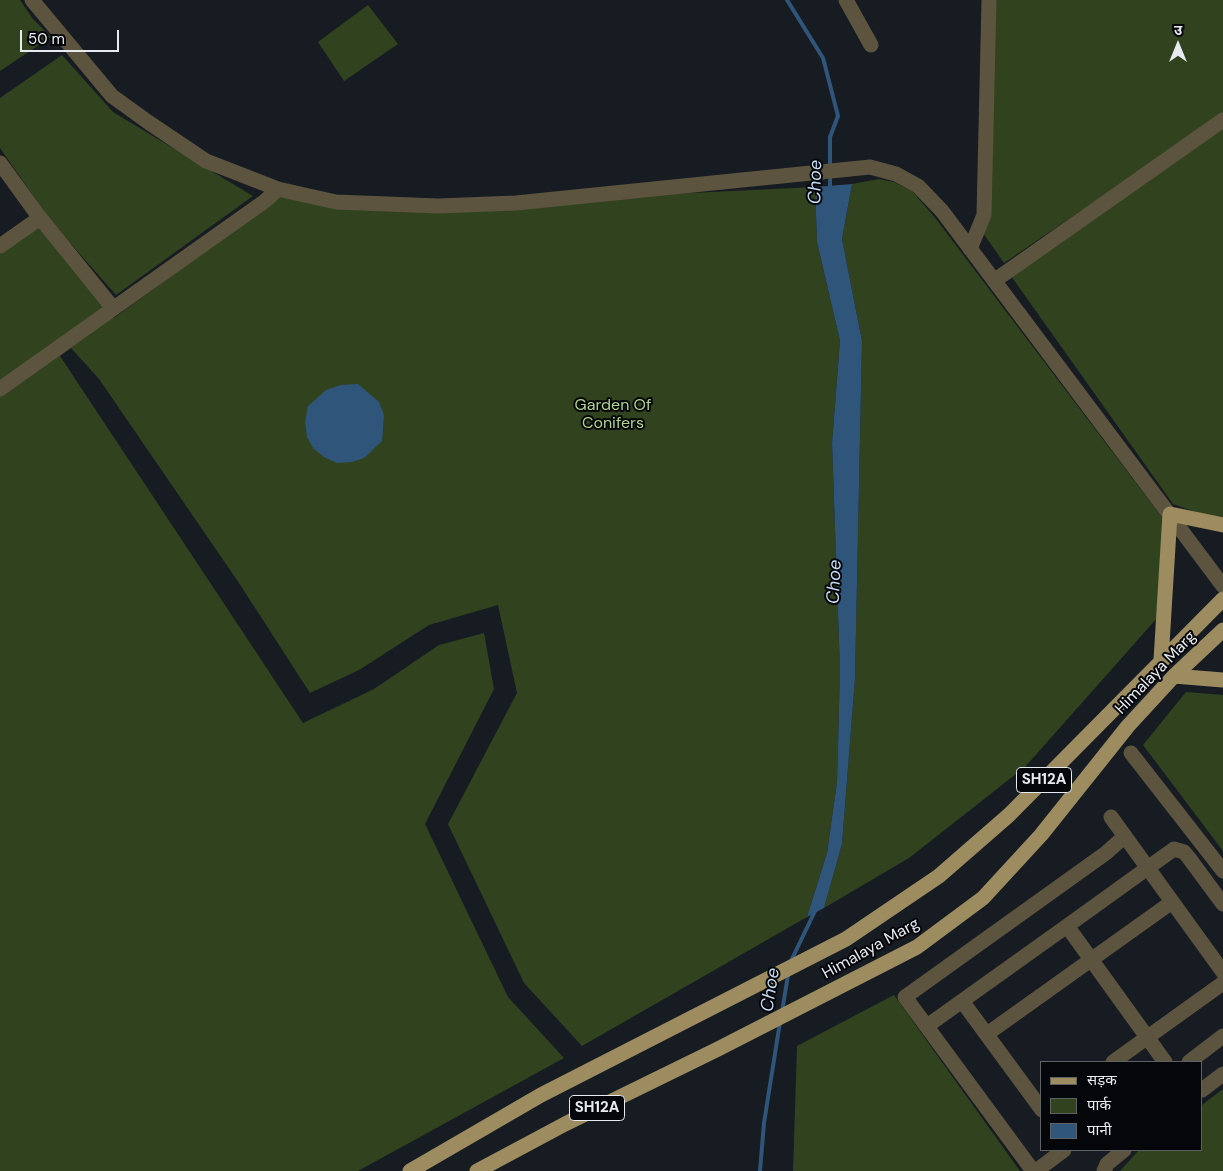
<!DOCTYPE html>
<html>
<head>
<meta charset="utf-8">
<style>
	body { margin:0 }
	#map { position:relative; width:1223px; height:1171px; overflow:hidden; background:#171c23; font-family:"DM Sans","Noto Sans Devanagari",sans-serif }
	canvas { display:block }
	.legend { position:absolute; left:1040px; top:1061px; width:162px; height:90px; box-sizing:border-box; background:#050609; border:1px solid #5f6265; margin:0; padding:6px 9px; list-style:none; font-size:15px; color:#e7ebf0 }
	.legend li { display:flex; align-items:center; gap:10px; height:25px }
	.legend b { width:25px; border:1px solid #5f6265 }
	.north { position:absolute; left:1153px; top:20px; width:50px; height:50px; -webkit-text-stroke:4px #050609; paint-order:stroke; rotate:0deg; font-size:14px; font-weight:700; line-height:20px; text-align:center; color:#e7ebf0 }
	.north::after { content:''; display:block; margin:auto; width:18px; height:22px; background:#e7ebf0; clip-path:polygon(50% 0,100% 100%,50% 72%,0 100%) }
	.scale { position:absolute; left:20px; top:30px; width:99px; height:22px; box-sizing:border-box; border:2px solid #e7ebf0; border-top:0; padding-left:6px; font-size:15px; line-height:18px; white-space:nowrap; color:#e7ebf0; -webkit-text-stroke:4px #050609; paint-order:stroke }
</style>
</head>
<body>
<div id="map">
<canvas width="1223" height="1171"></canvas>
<ul class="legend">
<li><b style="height:6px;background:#9d8c60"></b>सड़क</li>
<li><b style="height:14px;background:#31421e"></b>पार्क</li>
<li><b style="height:14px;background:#2f557a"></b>पानी</li>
</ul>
<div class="north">उ</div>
<div class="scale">50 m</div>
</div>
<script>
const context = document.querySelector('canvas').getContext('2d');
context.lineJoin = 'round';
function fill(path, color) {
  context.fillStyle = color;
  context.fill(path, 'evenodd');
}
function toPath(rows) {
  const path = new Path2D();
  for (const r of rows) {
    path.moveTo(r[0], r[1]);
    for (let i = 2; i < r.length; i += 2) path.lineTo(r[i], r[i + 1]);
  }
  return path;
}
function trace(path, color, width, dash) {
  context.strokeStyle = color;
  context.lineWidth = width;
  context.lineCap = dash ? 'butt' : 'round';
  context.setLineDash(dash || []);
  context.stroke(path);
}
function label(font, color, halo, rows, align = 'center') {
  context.font = font + ' "DM Sans",sans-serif';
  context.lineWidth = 4;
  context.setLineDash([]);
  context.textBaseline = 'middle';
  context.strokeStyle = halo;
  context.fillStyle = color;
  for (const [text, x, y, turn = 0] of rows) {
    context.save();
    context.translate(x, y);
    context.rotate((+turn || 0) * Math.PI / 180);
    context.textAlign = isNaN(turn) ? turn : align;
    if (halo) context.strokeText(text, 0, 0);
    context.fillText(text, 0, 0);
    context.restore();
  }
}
const green = toPath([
	[0,0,20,0,33,19,51,37,0,71],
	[989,0,1223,0,1223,114,1004,263,981,230],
	[368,5,398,44,344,81,318,42],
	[62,55,113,112,253,196,116,295,50,220,0,148,0,98],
	[1223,124,1223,517,1204,515,1173,504,1011,276],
	[879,179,894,182,912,191,936,219,1164,520,1166,608,1025,767,909,858,824,908,842,844,855,679,862,341,842,239,852,184],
	[815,187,817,242,840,341,832,443,840,670,837,782,827,853,807,917,582,1046,524,983,448,824,517,693,498,605,429,625,359,670,310,693,239,583,99,379,71,348,60,356,303,723,374,689,439,645,484,633,494,689,425,824,508,997,564,1058,358,1171,0,1171,0,250,42,220,114,318,285,193,361,209],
	[1186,692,1223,695,1223,851,1143,745],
	[894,995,1020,1171,793,1171,797,1046],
	[1223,1089,1223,1171,1120,1171,1139,1150,1202,1150,1202,1105]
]);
const water = toPath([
	[852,184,842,239,862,341,855,679,842,844,824,908,807,917,827,853,837,782,840,670,832,443,840,341,817,242,815,187],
	[358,384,379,402,384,415,382,441,364,458,352,462,337,463,324,457,313,448,307,437,305,422,308,406,326,390,341,385]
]);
const stream = toPath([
	[787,0,823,58,838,116,830,137,830,167],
	[830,190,830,174],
	[790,963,815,911],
	[782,1012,788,975],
	[760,1171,764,1123,780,1022]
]);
const minor = toPath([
	[32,0,112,96,148,122,206,161,278,189,309,196,336,202,438,206,516,203,870,167,896,174,918,186,942,211,1223,586],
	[846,0,871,45],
	[0,163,37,214,113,308],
	[0,246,40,218],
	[970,249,984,215,989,0],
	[994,281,1223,120],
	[0,389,265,201,278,189],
	[1131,753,1223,871],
	[1111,817,1223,972],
	[962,1001,1042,1110],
	[927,1026,1067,926],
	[987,1034,1172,902],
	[1113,1062,1223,983],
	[1165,1062,1067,926,1174,849,1184,852,1189,858,1223,904],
	[1189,1062,1223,1036],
	[1202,1090,1223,1074],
	[1033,1171,905,997,1106,853,1125,836],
	[1036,1171,1064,1150],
	[1104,1171,1107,1164,1124,1150]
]);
const major = toPath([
	[1161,660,1170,514,1223,525],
	[1174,676,1223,680],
	[410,1171,541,1095,846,939,939,876,1009,815,1223,599],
	[477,1171,565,1124,718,1049,917,947,983,898,1041,835,1128,726,1174,676,1223,630]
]);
const shields = [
	[1044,780,55],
	[597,1108,55]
];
const shieldNames = [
	["SH12A",1044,780],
	["SH12A",597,1108]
];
const parkNames = [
	["Garden Of",613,406],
	["Conifers",613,424]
];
const streetNames = [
	["Himalaya Marg",1156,673,-46],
	["Himalaya Marg",871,949,-29]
];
const waterNames = [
	["Choe",816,182,-89],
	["Choe",835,582,-87],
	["Choe",771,990,-81]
];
fill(green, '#31421e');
fill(water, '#2f557a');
trace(stream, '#2f557a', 4);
trace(minor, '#5c543f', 15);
trace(major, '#9d8c60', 15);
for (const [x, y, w] of shields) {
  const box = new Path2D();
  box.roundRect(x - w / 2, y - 12.5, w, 25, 4);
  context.fillStyle = '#050609';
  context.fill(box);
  trace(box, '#e7ebf0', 1);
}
label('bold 15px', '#e7ebf0', null, shieldNames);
label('16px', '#b0d38a', '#050609', parkNames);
label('16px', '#e7ebf0', '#050609', streetNames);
label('italic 18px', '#c4dbf4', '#050609', waterNames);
</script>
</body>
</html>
